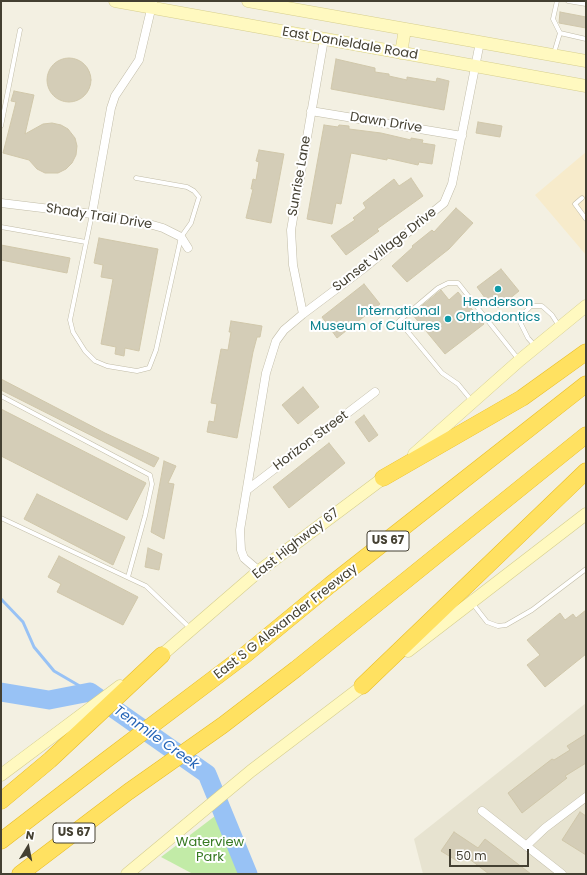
<!DOCTYPE html>
<html>
<head>
<meta charset="utf-8">
<style>
	body { margin:0 }
	#map { position:relative; width:587px; height:875px; overflow:hidden; background:#f3f0e2; font-family:Poppins,sans-serif }
	canvas { display:block }
	.frame { position:absolute; inset:0; border:2px solid #444032; pointer-events:none }
	.north { position:absolute; left:8px; top:827px; width:40px; height:40px; -webkit-text-stroke:3px #fff; paint-order:stroke; rotate:10deg; font-size:11px; font-weight:700; line-height:16px; text-align:center; color:#444032 }
	.north::after { content:''; display:block; margin:auto; width:14px; height:18px; background:#444032; clip-path:polygon(50% 0,100% 100%,50% 72%,0 100%) }
	.scale { position:absolute; left:449px; top:849px; width:80px; height:18px; box-sizing:border-box; border:2px solid #444032; border-top:0; padding-left:5px; font-size:12px; line-height:14px; white-space:nowrap; color:#444032; -webkit-text-stroke:3px #fff; paint-order:stroke }
</style>
</head>
<body>
<div id="map">
<canvas width="587" height="875"></canvas>
<div class="frame"></div>
<div class="north">N</div>
<div class="scale">50 m</div>
</div>
<script>
const context = document.querySelector('canvas').getContext('2d');
context.lineJoin = 'round';
function fill(path, color) {
  context.fillStyle = color;
  context.fill(path, 'evenodd');
}
function toPath(rows) {
  const path = new Path2D();
  for (const r of rows) {
    if (r.length === 3) {
      path.moveTo(r[0] + r[2], r[1]);
      path.arc(r[0], r[1], r[2], 0, 2 * Math.PI);
      continue;
    }
    path.moveTo(r[0], r[1]);
    for (let i = 2; i < r.length; i += 2) path.lineTo(r[i], r[i + 1]);
  }
  return path;
}
function trace(path, color, width, dash) {
  context.strokeStyle = color;
  context.lineWidth = width;
  context.lineCap = dash ? 'butt' : 'round';
  context.setLineDash(dash || []);
  context.stroke(path);
}
function label(font, color, halo, rows, align = 'center') {
  context.font = font + ' Poppins,sans-serif';
  context.lineWidth = 4;
  context.setLineDash([]);
  context.textBaseline = 'middle';
  context.strokeStyle = halo;
  context.fillStyle = color;
  for (const [text, x, y, turn = 0] of rows) {
    context.save();
    context.translate(x, y);
    context.rotate((+turn || 0) * Math.PI / 180);
    context.textAlign = isNaN(turn) ? turn : align;
    if (halo) context.strokeText(text, 0, 0);
    context.fillText(text, 0, 0);
    context.restore();
  }
}
const residential = toPath([
	[586,703,586,874,423,874,414,839]
]);
const commercial = toPath([
	[586,152,586,255,535,195]
]);
const green = toPath([
	[219,813,246,874,193,874,161,857]
]);
const stream = toPath([
	[1,599,23,622,34,647,54,671,90,692]
]);
const river = toPath([
	[1,692,49,700,90,692,207,774,248,874]
]);
const building = toPath([
	[560,12,586,17,586,28,559,23,560,12],
	[69,80,22],
	[336,59,375,68,375,72,389,74,389,76,407,80,407,77,436,82,437,78,449,81,444,110,331,89,336,59],
	[14,91,34,95,25,134,43,124,52,123,61,125,68,129,75,138,77,146,76,155,72,163,66,169,58,173,45,173,37,169,29,160,3,153,16,102,11,101,14,91],
	[478,122,502,126,500,137,476,133,478,122],
	[324,125,338,127,339,125,349,126,349,129,381,133,411,140,411,138,423,140,422,143,435,145,432,164,419,162,418,165,387,158,387,160,351,153,341,204,336,203,332,224,307,219,324,125],
	[259,150,284,154,271,223,246,218,253,189,251,189,253,179,256,180,259,162,256,161,259,150],
	[411,178,423,196,377,229,379,231,346,255,331,236,355,220,353,218,366,208,363,203,394,179,399,186,411,178],
	[456,208,473,223,449,249,407,282,392,266,413,247,412,246,432,230,434,232,456,208],
	[99,238,158,249,139,351,125,348,124,356,115,354,116,347,101,344,113,279,101,277,103,265,94,263,99,238],
	[1,245,70,258,67,273,1,260,1,245],
	[501,269,519,291,498,308,494,303,491,306,477,287,501,269],
	[364,284,380,304,337,338,322,317,364,284],
	[441,290,449,300,458,292,484,324,445,354,412,314,441,290],
	[231,321,262,326,260,337,257,337,253,352,237,438,207,432,209,421,214,422,217,404,211,403,221,349,228,350,231,332,229,332,231,321],
	[1,379,105,433,159,458,154,467,1,390,1,379],
	[303,387,319,407,298,424,282,405,303,387],
	[1,409,146,483,127,520,1,456,1,409],
	[364,415,378,435,369,442,355,422,364,415],
	[329,443,345,463,289,508,273,487,329,443],
	[164,461,176,466,168,483,174,484,164,539,151,532,164,461],
	[37,494,125,537,113,565,24,519,37,494],
	[148,548,162,554,159,570,145,567,148,548],
	[59,556,138,597,123,625,57,592,61,584,48,577,59,556],
	[586,610,586,654,545,687,527,665,540,655,527,640,560,613,565,620,573,614,576,618,586,610],
	[586,734,586,763,565,776,567,778,522,813,508,793,552,759,554,760,570,750,567,746,586,734],
	[580,812,586,816,586,855,562,840,580,812],
	[454,832,478,848,485,839,531,874,489,874,463,854,459,862,441,851,454,832]
]);
const lane = toPath([
	[557,1,553,19,560,33],
	[568,1,586,4],
	[554,53,560,33,586,39],
	[1,126,20,30],
	[582,198,575,204,586,219],
	[92,214,70,320,73,332,85,351,95,361,107,366,137,371,149,368,156,350,181,237,191,223,199,197,194,191,187,187,136,178],
	[1,227,86,242],
	[536,347,528,338,520,322,522,315,531,306,542,306,552,315,559,326],
	[1,396,150,475,152,484,145,516,128,577],
	[472,401,458,384,442,373,399,321,438,288,448,283,458,283,519,360],
	[1,518,146,586,190,628],
	[473,604,487,622,498,626,506,625,532,610,586,569]
]);
const street = toPath([
	[311,111,462,136],
	[1,203,92,214,149,224,163,228,181,237,188,248],
	[92,214,111,108,115,96,139,60,153,1],
	[303,314,293,265,291,230,324,39],
	[247,490,375,392],
	[259,571,244,558,241,550,240,530,266,373,276,341,284,330,303,314,363,269,444,203,452,184,480,42],
	[482,811,562,874],
	[526,846,545,828,586,797]
]);
const secondary = toPath([
	[115,1,586,86],
	[248,1,586,61],
	[401,53,405,29],
	[414,454,520,360,586,306],
	[408,651,586,514],
	[156,660,259,571,390,473],
	[1,775,120,686],
	[127,874,251,771,368,682]
]);
const highway = toPath([
	[383,478,522,398,586,352],
	[362,686,586,471],
	[1,801,50,760,162,655],
	[1,841,106,760,245,655,330,585,586,384],
	[20,874,128,792,223,725,296,669,586,435]
]);
const markers = [
	[498,289,4,"#0f9aa8"],
	[448,319,4,"#0f9aa8"]
];
const shields = [
	[388,541,42],
	[74,833,42]
];
const shieldNames = [
	["US 67",388,541],
	["US 67",74,833]
];
const streetNames = [
	["East Danieldale Road",350,44,10],
	["Dawn Drive",386,123,9],
	["Sunrise Lane",300,176,-80],
	["Shady Trail Drive",99,217,9],
	["Sunset Village Drive",385,250,-38],
	["Horizon Street",311,441,-37],
	["East Highway 67",296,544,-38],
	["East S G Alexander Freeway",286,622,-38]
];
const cultureNames = [
	["Henderson",498,303],
	["Orthodontics",498,318],
	["International",440,312,"right"],
	["Museum of Cultures",440,327,"right"]
];
const parkNames = [
	["Waterview",210,843],
	["Park",210,858]
];
const waterNames = [
	["Tenmile Creek",156,738,35]
];
fill(residential, '#e7e3d0');
fill(commercial, '#f7ebcb');
fill(green, '#c2eba7');
trace(stream, '#98c2f5', 3);
trace(river, '#98c2f5', 19);
fill(building, '#d4cdb7');
trace(building, '#d0c7aa', 1);
trace(lane, '#c1bca7', 5);
trace(street, '#c1bca7', 9);
trace(secondary, '#d6ce8e', 13);
trace(highway, '#e9bd26', 17);
trace(lane, '#fff', 4);
trace(street, '#fff', 8);
trace(secondary, '#fff9c0', 12);
trace(highway, '#ffe161', 16);
for (const [x, y, r, color] of markers) {
  const dot = new Path2D();
  dot.arc(x, y, r, 0, 2 * Math.PI);
  context.fillStyle = color;
  context.fill(dot);
  trace(dot, '#fff', 1.5);
}
for (const [x, y, w] of shields) {
  const box = new Path2D();
  box.roundRect(x - w / 2, y - 10, w, 20, 3);
  context.fillStyle = '#fff';
  context.fill(box);
  trace(box, '#444032', 1);
}
label('bold 12px', '#444032', null, shieldNames);
label('13px', '#444032', '#fff', streetNames);
label('13px', '#0d838f', '#fff', cultureNames);
label('13px', '#377a22', '#fff', parkNames);
label('italic 14px', '#2464b7', '#fff', waterNames);
</script>
</body>
</html>
